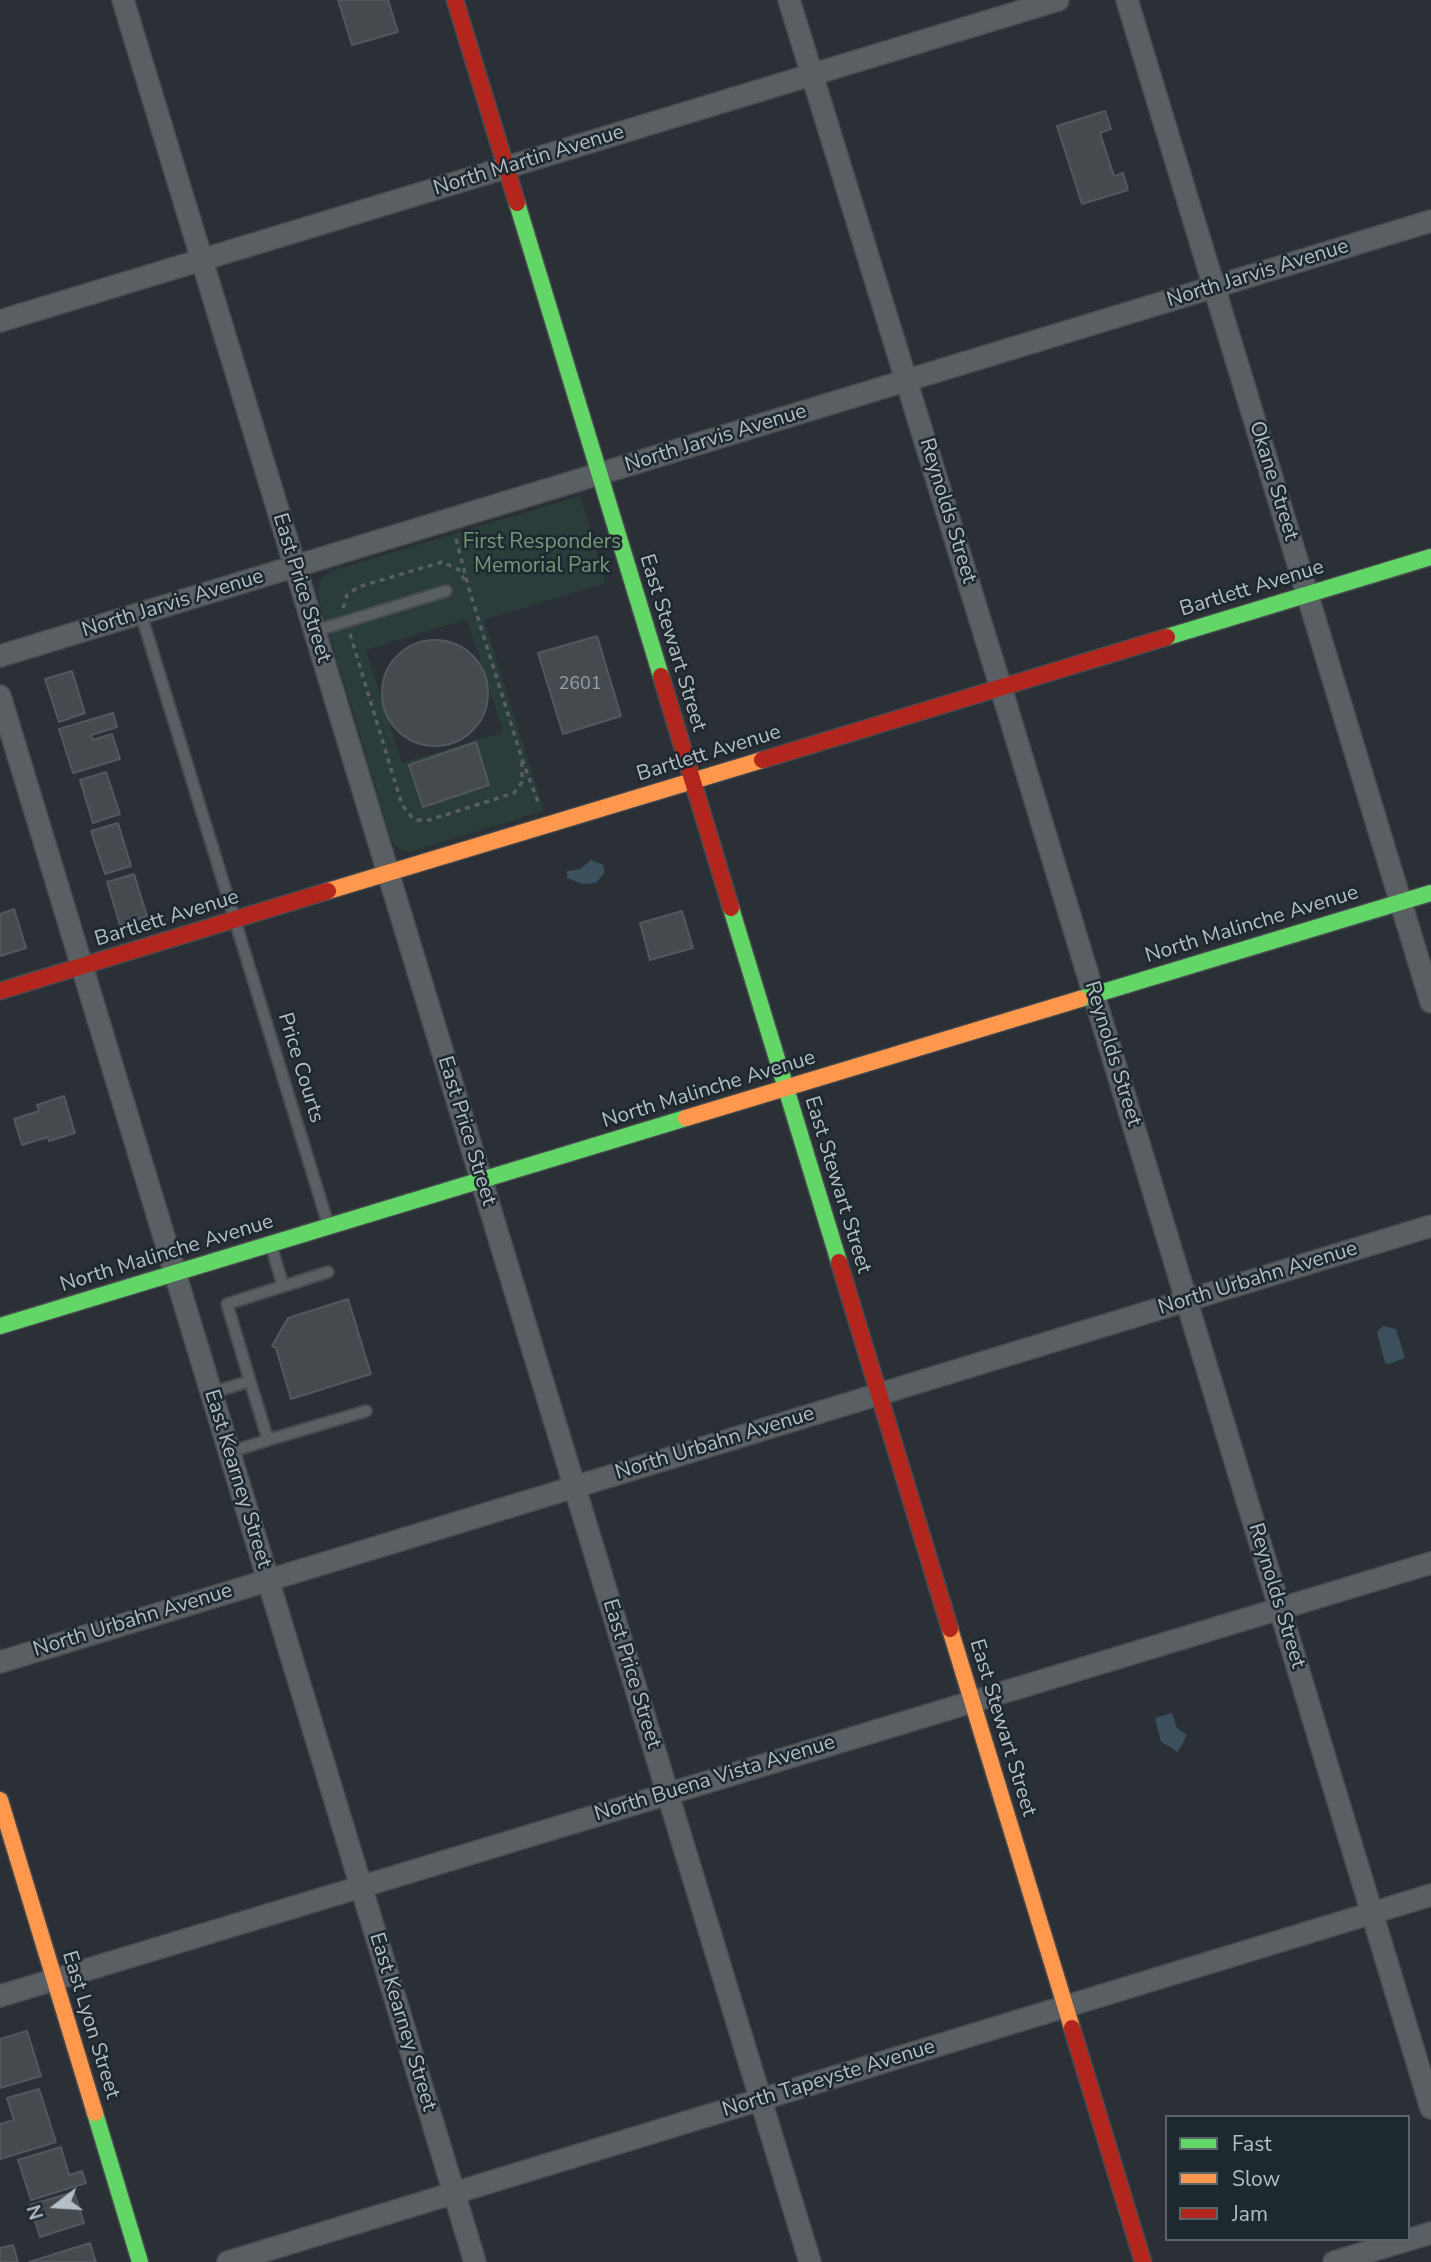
<!DOCTYPE html>
<html>
<head>
<meta charset="utf-8">
<style>
	body { margin:0 }
	#map { position:relative; width:1431px; height:2262px; overflow:hidden; background:#2a3035; font-family:"Nunito Sans",sans-serif }
	canvas { display:block }
	.legend { position:absolute; left:1165px; top:2115px; width:245px; height:126px; box-sizing:border-box; background:#1e282f; border:2px solid #5a646b; margin:0; padding:9px 12px; list-style:none; font-size:21px; color:#b4bec6 }
	.legend li { display:flex; align-items:center; gap:14px; height:35px }
	.legend b { width:35px; border:2px solid #5a646b }
	.north { position:absolute; left:21px; top:2171px; width:70px; height:70px; -webkit-text-stroke:5px #1e282f; paint-order:stroke; rotate:253deg; font-size:19px; font-weight:700; line-height:28px; text-align:center; color:#b4bec6 }
	.north::after { content:''; display:block; margin:auto; width:24px; height:32px; background:#b4bec6; clip-path:polygon(50% 0,100% 100%,50% 72%,0 100%) }
</style>
</head>
<body>
<div id="map">
<canvas width="1431" height="2262"></canvas>
<ul class="legend">
<li><b style="height:9px;background:#63d668"></b>Fast</li>
<li><b style="height:9px;background:#ff974d"></b>Slow</li>
<li><b style="height:9px;background:#b3261e"></b>Jam</li>
</ul>
<div class="north">N</div>
</div>
<script>
const context = document.querySelector('canvas').getContext('2d');
context.lineJoin = 'round';
function fill(path, color) {
  context.fillStyle = color;
  context.fill(path, 'evenodd');
}
function toPath(rows) {
  const path = new Path2D();
  for (const r of rows) {
    if (r.length === 3) {
      path.moveTo(r[0] + r[2], r[1]);
      path.arc(r[0], r[1], r[2], 0, 2 * Math.PI);
      continue;
    }
    path.moveTo(r[0], r[1]);
    for (let i = 2; i < r.length; i += 2) path.lineTo(r[i], r[i + 1]);
  }
  return path;
}
function trace(path, color, width, dash) {
  context.strokeStyle = color;
  context.lineWidth = width;
  context.lineCap = dash ? 'butt' : 'round';
  context.setLineDash(dash || []);
  context.stroke(path);
}
function label(font, color, halo, rows, align = 'center') {
  context.font = font + ' "Nunito Sans",sans-serif';
  context.lineWidth = 5;
  context.setLineDash([]);
  context.textBaseline = 'middle';
  context.strokeStyle = halo;
  context.fillStyle = color;
  for (const [text, x, y, turn = 0] of rows) {
    context.save();
    context.translate(x, y);
    context.rotate((+turn || 0) * Math.PI / 180);
    context.textAlign = isNaN(turn) ? turn : align;
    if (halo) context.strokeText(text, 0, 0);
    context.fillText(text, 0, 0);
    context.restore();
  }
}
const green = toPath([
	[580,496,606,583,484,620,544,811,409,852,402,850,395,846,391,838,318,596,320,580,332,571],
	[467,619,503,732,402,763,366,650]
]);
const water = toPath([
	[591,860,603,865,604,868,604,873,596,883,582,884,567,878,567,871,580,869],
	[1383,1326,1396,1329,1405,1358,1390,1364,1385,1363,1377,1332],
	[1172,1713,1177,1728,1187,1735,1178,1752,1161,1742,1155,1718]
]);
const building = toPath([
	[338,0,388,0,398,32,352,45,338,0],
	[1105,111,1111,129,1100,133,1114,176,1123,173,1128,190,1082,204,1057,126,1105,111],
	[597,636,621,716,563,734,538,653,597,636],
	[435,693,53],
	[72,671,85,713,59,722,45,679,72,671],
	[113,713,117,727,91,735,93,740,112,734,120,759,73,773,59,729,113,713],
	[476,742,489,785,423,807,409,765,476,742],
	[106,772,120,814,93,823,80,780,106,772],
	[118,823,131,866,105,874,91,831,118,823],
	[134,874,147,916,120,925,107,882,134,874],
	[14,909,26,948,0,956,0,914,14,909],
	[682,911,693,948,650,960,640,923,682,911],
	[64,1096,75,1133,49,1141,48,1137,22,1145,14,1119,39,1111,37,1105,64,1096],
	[348,1299,371,1374,291,1399,276,1348,272,1346,288,1318,348,1299],
	[27,2031,41,2076,0,2088,0,2039,27,2031],
	[39,2089,56,2142,0,2159,0,2124,14,2120,7,2098,39,2089],
	[61,2147,69,2175,82,2171,86,2183,31,2200,18,2160,61,2147],
	[74,2192,84,2223,40,2237,30,2205,74,2192],
	[90,2243,96,2262,29,2262,90,2243],
	[13,2245,18,2262,0,2262,0,2248,13,2245]
]);
const path = toPath([
	[456,539,469,589,522,759,538,802],
	[343,608,347,595,358,587,442,562,458,569,467,584],
	[350,634,402,805,411,816,417,820,429,820,514,793,522,782,522,759]
]);
const lane = toPath([
	[141,614,328,1224],
	[315,631,446,591],
	[271,1245,283,1286],
	[250,1381,227,1304,328,1272],
	[211,1393,250,1381,268,1440,366,1411],
	[230,1452,268,1440]
]);
const street = toPath([
	[123,0,810,2262],
	[789,0,1001,688,1431,2108],
	[1127,0,1431,1002],
	[0,321,1058,0],
	[0,656,1431,221],
	[0,696,475,2262],
	[0,1662,1431,1226],
	[0,1996,1431,1563],
	[228,2262,1431,1895],
	[1334,2262,1431,2233]
]);
const fast = toPath([
	[517,203,661,676],
	[1167,637,1431,557],
	[731,908,839,1262],
	[1080,999,1431,893],
	[0,1326,686,1118],
	[95,2113,140,2262]
]);
const slow = toPath([
	[328,891,762,760],
	[686,1118,1080,999],
	[950,1629,1072,2028],
	[0,1800,95,2113]
]);
const jam = toPath([
	[455,0,517,203],
	[661,676,731,908],
	[762,760,1167,637],
	[0,991,328,891],
	[839,1262,950,1629],
	[1072,2028,1143,2262]
]);
const numberNames = [
	["2601",580,685]
];
const streetNames = [
	["North Martin Avenue",529,161,-17],
	["North Jarvis Avenue",1258,274,-17],
	["North Jarvis Avenue",716,439,-17],
	["Okane Street",1273,481,73],
	["Reynolds Street",947,511,73],
	["East Price Street",301,588,73],
	["Bartlett Avenue",1252,589,-17],
	["North Jarvis Avenue",173,604,-17],
	["East Stewart Street",672,643,73],
	["Bartlett Avenue",709,754,-17],
	["Bartlett Avenue",167,919,-17],
	["North Malinche Avenue",1252,925,-17],
	["Reynolds Street",1112,1054,73],
	["Price Courts",300,1068,73],
	["North Malinche Avenue",709,1090,-17],
	["East Price Street",466,1131,73],
	["East Stewart Street",837,1185,73],
	["North Malinche Avenue",167,1254,-17],
	["North Urbahn Avenue",1258,1279,-17],
	["North Urbahn Avenue",715,1444,-17],
	["East Kearney Street",237,1479,73],
	["Reynolds Street",1276,1596,73],
	["North Urbahn Avenue",133,1621,-17],
	["East Price Street",631,1674,73],
	["East Stewart Street",1002,1728,73],
	["North Buena Vista Avenue",715,1779,-17],
	["East Kearney Street",402,2022,73],
	["East Lyon Street",90,2025,73],
	["North Tapeyste Avenue",829,2079,-17]
];
const parkNames = [
	["First Responders",542,543],
	["Memorial Park",542,567]
];
fill(green, '#2a3d3b');
fill(water, '#3b4f5d');
fill(building, '#444a4e');
trace(building, '#52585d', 2);
trace(lane, '#484c50', 14);
trace(street, '#484c50', 24);
trace(fast, '#484c50', 19);
trace(slow, '#484c50', 19);
trace(jam, '#484c50', 19);
trace(path, '#585e61', 3.5, [5, 5]);
trace(lane, '#5a5f63', 10);
trace(street, '#5a5f63', 21);
trace(fast, '#63d668', 16);
trace(slow, '#ff974d', 16);
trace(jam, '#b3261e', 16);
label('18px', '#98a1a8', null, numberNames);
label('21px', '#b4bec6', '#1e282f', streetNames);
label('21px', '#759978', '#1e282f', parkNames);
</script>
</body>
</html>
